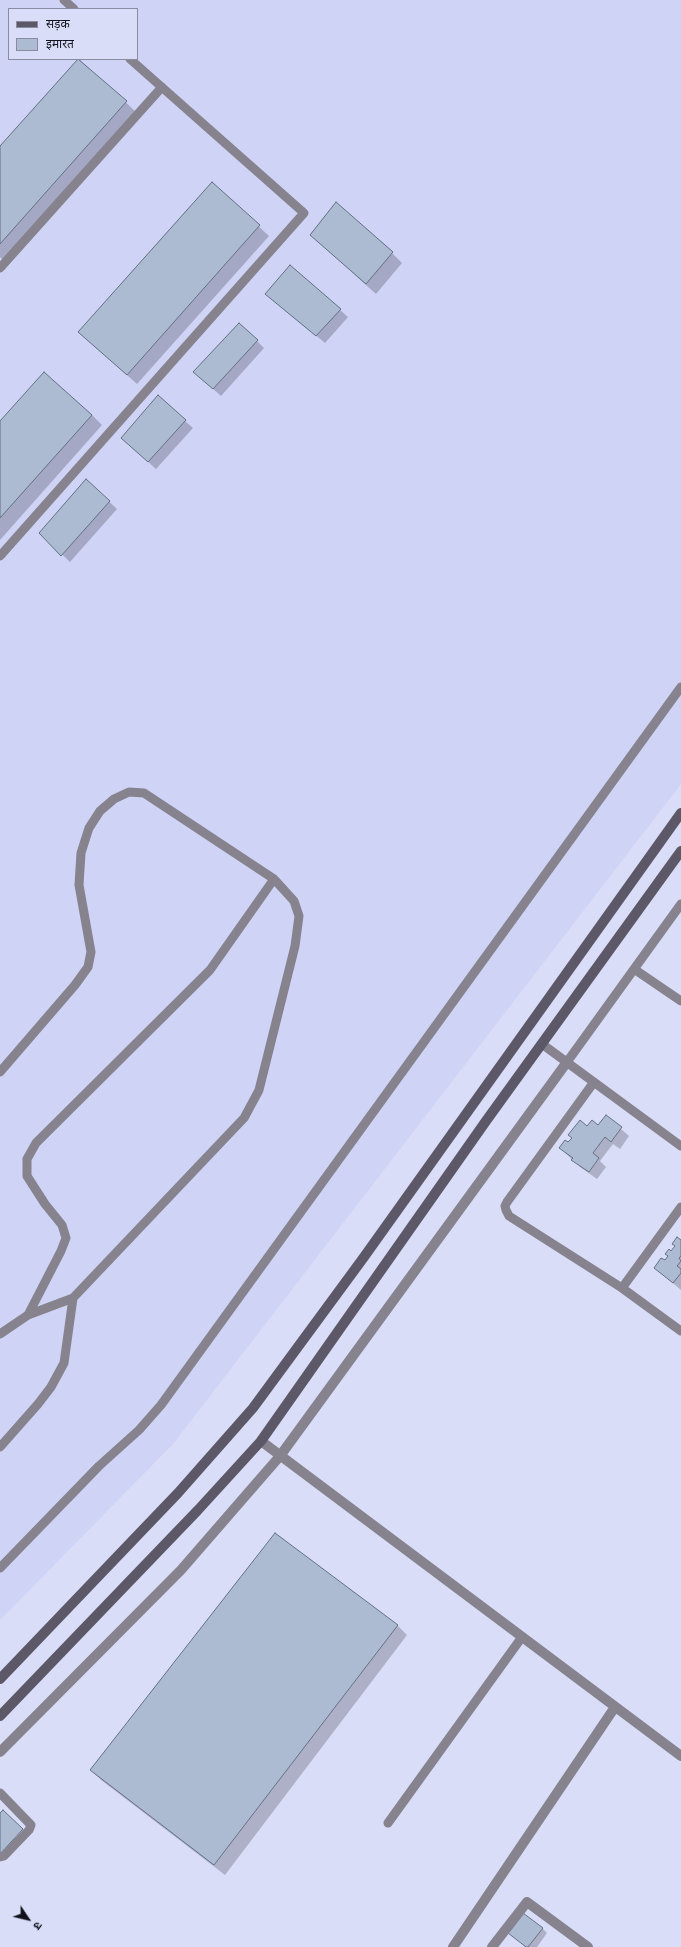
<!DOCTYPE html>
<html>
<head>
<meta charset="utf-8">
<style>
	body { margin:0 }
	#map { position:relative; width:681px; height:1947px; overflow:hidden; background:#d9ddf8; font-family:Lato,"Noto Sans Devanagari",sans-serif }
	canvas { display:block }
	.legend { position:absolute; left:8px; top:8px; width:130px; height:52px; box-sizing:border-box; background:#d9ddf8; border:1px solid #898b9f; margin:0; padding:5px 7px; list-style:none; font-size:12px; color:#10111a }
	.legend li { display:flex; align-items:center; gap:8px; height:20px }
	.legend b { width:20px; border:1px solid #898b9f }
	.north { position:absolute; left:8px; top:1899px; width:40px; height:40px; -webkit-text-stroke:3px #d9ddf8; paint-order:stroke; rotate:125deg; font-size:11px; font-weight:700; line-height:16px; text-align:center; color:#10111a }
	.north::after { content:''; display:block; margin:auto; width:14px; height:18px; background:#10111a; clip-path:polygon(50% 0,100% 100%,50% 72%,0 100%) }
</style>
</head>
<body>
<div id="map">
<canvas width="681" height="1947"></canvas>
<ul class="legend">
<li><b style="height:5px;background:#5d5867"></b>सड़क</li>
<li><b style="height:11px;background:#acbbd2"></b>इमारत</li>
</ul>
<div class="north">उ</div>
</div>
<script>
const context = document.querySelector('canvas').getContext('2d');
context.lineJoin = 'round';
function fill(path, color) {
  context.fillStyle = color;
  context.fill(path, 'evenodd');
}
function toPath(rows) {
  const path = new Path2D();
  for (const r of rows) {
    path.moveTo(r[0], r[1]);
    for (let i = 2; i < r.length; i += 2) path.lineTo(r[i], r[i + 1]);
  }
  return path;
}
function trace(path, color, width, dash) {
  context.strokeStyle = color;
  context.lineWidth = width;
  context.lineCap = dash ? 'butt' : 'round';
  context.setLineDash(dash || []);
  context.stroke(path);
}
const built = toPath([
	[0,0,681,0,681,784,173,1444,0,1620],
	[9,9,137,9,137,59,9,59]
]);
const shadow = toPath([
	[79,59,136,112,4,261,0,257,0,148],
	[212,183,269,236,137,384,90,342],
	[322,245,392,253,402,263,376,294],
	[290,266,348,317,325,343,266,294],
	[257,341,264,348,221,396,194,372],
	[92,415,102,425,0,540,0,422],
	[185,421,193,428,156,469,122,438],
	[86,480,117,509,70,562,40,533],
	[606,1116,629,1136,620,1149,613,1144,600,1161,606,1167,597,1179,580,1167,560,1148,569,1144,587,1128,598,1127],
	[681,1241,681,1290,655,1268,665,1262],
	[397,1625,407,1635,225,1875,101,1780,91,1770],
	[542,1928,547,1933,537,1947,526,1947,509,1933]
]);
const building = toPath([
	[78,59,127,101,0,244,0,146,78,59],
	[212,182,260,225,127,375,78,332,212,182],
	[336,202,393,252,366,284,310,235,336,202],
	[290,265,341,309,316,336,265,294,290,265],
	[239,323,258,340,213,389,193,372,239,323],
	[44,372,92,415,0,518,0,421,44,372],
	[158,395,186,420,148,462,121,438,158,395],
	[86,479,110,501,61,556,39,533,86,479],
	[606,1115,622,1127,611,1142,605,1137,593,1153,599,1158,589,1172,571,1160,573,1158,559,1148,565,1140,568,1142,572,1138,568,1135,580,1120,587,1126,592,1120,598,1125,606,1115],
	[677,1237,681,1240,681,1256,679,1258,681,1261,677,1266,681,1269,681,1273,673,1283,654,1268,661,1258,665,1260,668,1256,665,1254,669,1249,671,1251,675,1246,672,1244,677,1237],
	[275,1533,398,1625,214,1865,90,1770,275,1533],
	[3,1810,23,1829,0,1854,0,1813,3,1810],
	[523,1913,543,1928,528,1947,526,1947,508,1933,523,1913]
]);
const service = toPath([
	[64,0,74,9],
	[0,268,162,87],
	[0,556,304,213,130,59],
	[634,969,681,1001],
	[542,1044,681,1146],
	[567,1062,681,904],
	[0,1072,75,985,88,967,91,952,79,885,81,853,89,828,100,811,114,799,129,792,144,793,274,879,294,901,299,916,295,946,259,1090,244,1118,73,1298,28,1315,0,1334],
	[594,1082,507,1202,505,1206,506,1210,509,1216,622,1288,681,1331],
	[622,1288,681,1207],
	[28,1315,61,1251,66,1238,62,1225,45,1204,27,1176,27,1159,36,1143,210,970,274,879],
	[0,1447,38,1404,51,1387,64,1363,73,1298],
	[0,1568,99,1466,139,1430,161,1405,681,687],
	[0,1793,31,1825,29,1830,4,1856,0,1857],
	[388,1823,522,1637]
]);
const minor = toPath([
	[261,1441,681,1756],
	[0,1752,181,1570,280,1456,567,1062],
	[453,1947,615,1707],
	[492,1947,527,1902,588,1947]
]);
const secondary = toPath([
	[0,1679,178,1493,253,1408,364,1257,681,813],
	[0,1716,198,1510,261,1441,486,1121,681,851]
]);
fill(built, '#cfd3f5');
fill(shadow, '#0003');
fill(building, '#acbbd2');
trace(building, '#637186', 1);
trace(service, '#86838e', 9);
trace(minor, '#86838e', 10);
trace(secondary, '#5d5867', 10);
</script>
</body>
</html>
